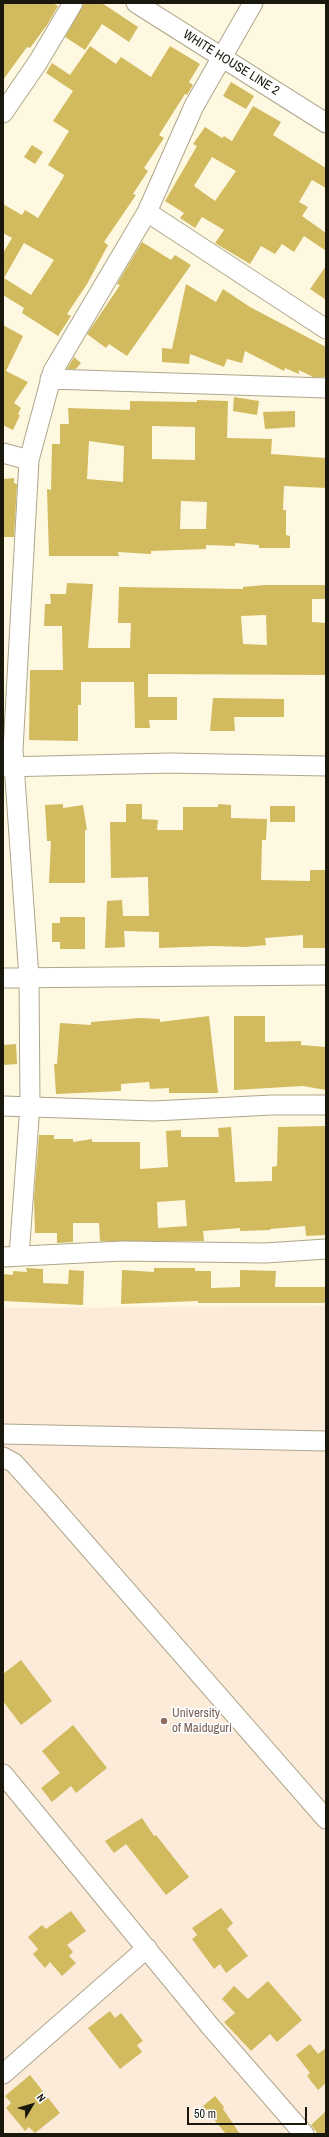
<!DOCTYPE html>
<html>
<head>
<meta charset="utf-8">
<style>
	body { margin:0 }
	#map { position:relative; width:329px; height:2137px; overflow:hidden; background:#fef8e1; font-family:"Archivo Narrow",sans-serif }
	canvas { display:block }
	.frame { position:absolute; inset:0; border:4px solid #1a180d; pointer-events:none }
	.north { position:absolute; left:12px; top:2085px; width:40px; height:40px; -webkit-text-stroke:3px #fff; paint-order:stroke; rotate:52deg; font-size:11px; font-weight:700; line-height:16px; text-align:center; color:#1a180d }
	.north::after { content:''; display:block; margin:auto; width:14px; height:18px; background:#1a180d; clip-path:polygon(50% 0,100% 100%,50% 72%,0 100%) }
	.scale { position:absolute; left:187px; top:2107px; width:120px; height:18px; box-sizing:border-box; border:2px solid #1a180d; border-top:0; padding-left:5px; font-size:12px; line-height:14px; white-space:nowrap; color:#1a180d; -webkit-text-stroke:3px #fff; paint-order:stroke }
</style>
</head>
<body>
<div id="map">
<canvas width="329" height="2137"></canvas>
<div class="frame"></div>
<div class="north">N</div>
<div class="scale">50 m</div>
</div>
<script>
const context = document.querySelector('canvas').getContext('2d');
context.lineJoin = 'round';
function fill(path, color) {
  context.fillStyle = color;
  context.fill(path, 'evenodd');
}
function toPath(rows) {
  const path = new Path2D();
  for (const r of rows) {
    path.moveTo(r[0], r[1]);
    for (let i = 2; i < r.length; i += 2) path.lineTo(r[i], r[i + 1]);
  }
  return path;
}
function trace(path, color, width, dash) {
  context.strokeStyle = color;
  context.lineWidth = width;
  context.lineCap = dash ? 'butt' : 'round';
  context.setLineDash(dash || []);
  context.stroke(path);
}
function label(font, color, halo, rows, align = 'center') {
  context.font = font + ' "Archivo Narrow",sans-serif';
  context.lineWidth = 3.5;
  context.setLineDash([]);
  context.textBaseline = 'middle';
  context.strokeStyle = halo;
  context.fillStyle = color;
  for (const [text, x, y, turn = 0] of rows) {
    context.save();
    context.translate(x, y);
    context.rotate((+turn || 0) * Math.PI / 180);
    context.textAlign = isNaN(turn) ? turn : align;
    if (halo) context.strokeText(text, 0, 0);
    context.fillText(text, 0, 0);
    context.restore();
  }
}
const education = toPath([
	[326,1306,326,2134,3,2134,3,1308]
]);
const building = toPath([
	[3,3,53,3,58,6,47,25,30,48,27,47,3,80],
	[84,3,102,3,138,27,129,42,102,24,85,50,65,37],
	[90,46,116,64,121,57,151,77,170,46,200,64,189,82,193,85,187,95,185,94,159,135,164,138,144,168,148,171,133,194,136,195,104,242,108,245,87,284,67,314,71,316,58,336,22,313,24,308,3,295,3,253,12,238,3,233,3,204,22,215,25,210,38,218,63,178,64,175,48,165,69,131,53,121,73,91,46,73,52,63,70,75],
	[24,243,54,260,31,295,4,278],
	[231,82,254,96,246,109,223,96],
	[253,106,281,122,273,135,326,168,326,188,312,180,299,202,308,207,302,216,326,233,326,251,304,236,294,252,282,244,275,254,261,246,250,264,215,243,224,230,202,217,195,228,180,218,184,213,165,201,197,146,193,144,205,127,222,138,224,136,232,141],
	[212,157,236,171,215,201,194,186],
	[32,145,43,152,35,164,24,157],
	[142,242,171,260,175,255,191,265,127,356,109,344,106,348,87,334,120,285,117,284],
	[326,266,326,300,310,289],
	[186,284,216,302,223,289,250,307,326,347,326,377,313,377,299,370,299,374,285,368,284,371,245,351,242,363,227,359,224,367,190,354,189,364,162,362,162,348,172,349],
	[3,325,23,336,6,371,28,382,14,403,21,408,18,414,20,415,13,430,3,425],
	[74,357,81,363,76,369,67,369],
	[234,397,259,401,257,415,233,411],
	[197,400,228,401,227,438,272,439,271,454,326,458,326,488,284,486,283,510,286,510,286,535,290,536,290,548,259,548,259,545,235,543,235,546,206,545,206,549,151,551,151,554,118,552,119,556,49,556,47,489,51,490,52,444,60,444,60,424,69,424,68,408,130,410,130,401,197,402],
	[152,426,195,427,195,460,152,459],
	[89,441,124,446,123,482,87,479],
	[181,501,207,502,206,529,180,529],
	[295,411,295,427,265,429,263,412],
	[14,478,14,483,17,484,14,537,3,537,3,479],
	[67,583,93,584,88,648,130,648,131,623,118,623,119,587,243,589,243,587,265,585,325,585,325,599,312,599,312,622,326,623,326,675,148,674,148,697,177,697,177,720,149,720,150,728,135,728,134,682,81,682,81,705,78,705,78,741,29,740,30,670,63,670,62,626,44,626,45,604,51,604,50,594,66,594],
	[266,615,267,645,243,644,241,616],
	[213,698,284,699,284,717,234,717,235,731,210,731],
	[63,804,63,808,83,805,87,830,85,830,85,883,49,883,51,841,47,841,45,805],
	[126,804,142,804,142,819,158,820,157,830,183,830,183,807,218,807,218,804,231,805,231,818,267,819,266,840,262,840,261,880,310,881,310,870,326,870,326,948,303,948,303,935,265,938,266,945,246,947,214,946,159,948,159,932,124,931,125,947,105,948,107,901,122,900,123,916,149,916,148,877,111,878,110,822,126,822],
	[270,806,295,806,295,822,270,822],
	[60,917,85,917,85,949,60,949,60,942,52,942,52,923,60,923],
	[209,1016,218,1093,169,1093,169,1088,150,1089,149,1082,121,1084,121,1091,56,1094,54,1064,57,1064,60,1023,91,1025,91,1022,140,1018,160,1019,160,1022],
	[234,1016,265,1016,265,1042,301,1041,301,1045,326,1047,326,1090,303,1086,234,1090],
	[16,1044,17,1064,3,1065,3,1045],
	[326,1126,326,1235,306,1236,305,1226,270,1229,270,1230,240,1231,240,1228,203,1231,204,1241,100,1241,99,1223,73,1223,73,1242,57,1243,57,1233,35,1233,34,1198,39,1135,54,1135,54,1139,73,1139,73,1142,92,1139,92,1142,140,1142,140,1169,168,1167,166,1131,181,1130,181,1137,219,1137,218,1128,231,1127,235,1182,272,1181,272,1167,277,1166,278,1127],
	[185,1200,187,1226,158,1228,157,1202],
	[26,1268,43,1269,43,1283,68,1284,69,1270,84,1271,83,1305,3,1301,3,1274,13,1275,13,1271,27,1272],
	[154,1268,195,1268,195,1271,211,1271,211,1288,240,1287,240,1270,276,1271,275,1287,326,1287,326,1303,198,1303,198,1301,121,1304,122,1270,154,1272],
	[21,1660,52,1701,21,1725,3,1701,3,1674],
	[73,1725,107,1768,76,1793,71,1786,52,1802,41,1788,60,1773,42,1751],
	[142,1818,154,1836,156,1835,189,1877,166,1895,126,1844,114,1853,105,1841],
	[221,1908,233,1923,227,1929,248,1956,226,1973,220,1964,214,1969,192,1939,197,1935,192,1928],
	[71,1911,86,1931,67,1945,73,1952,69,1956,76,1963,62,1976,50,1962,45,1968,33,1954,38,1949,28,1937,42,1925,46,1929],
	[268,1981,302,2020,277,2042,270,2034,251,2051,224,2022,235,2013,222,1999,234,1986,248,1999],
	[110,2011,115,2018,121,2013,143,2041,137,2045,142,2052,120,2069,88,2028],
	[310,2044,318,2054,326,2048,326,2083,318,2090,307,2076,310,2073,296,2055],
	[30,2075,60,2113,35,2133,29,2127,25,2131,6,2108,11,2103,5,2096],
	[215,2096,224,2107,223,2109,240,2134,226,2134,203,2106],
	[326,2111,326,2134,318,2134,311,2125]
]);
const minor = toPath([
	[136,3,326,123],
	[3,113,38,62,73,3],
	[147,212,326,329],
	[50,379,326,388],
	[3,453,29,460],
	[3,767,170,763,326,766],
	[3,978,326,975],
	[3,1106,154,1111,272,1105,326,1105],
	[19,1256,30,1105,29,978,13,750,29,460,53,371,147,212,194,106,253,3],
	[3,1257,122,1251,265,1253,326,1249],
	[3,1434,326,1441],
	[3,1457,14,1463,50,1503,326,1819],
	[3,1774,210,2026,304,2134],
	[3,2074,147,1948]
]);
const markers = [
	[164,1721,4,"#8d6e63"]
];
const streetNames = [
	["WHITE HOUSE LINE 2",231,63,32]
];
const educationNames = [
	["University",172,1714],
	["of Maiduguri",172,1729]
];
fill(education, '#fcebd9');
fill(building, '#d2ba5f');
trace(minor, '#aea68b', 21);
trace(minor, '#fff', 19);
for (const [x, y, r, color] of markers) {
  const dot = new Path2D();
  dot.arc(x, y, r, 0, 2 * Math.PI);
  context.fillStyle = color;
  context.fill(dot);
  trace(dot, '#fff', 1.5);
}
label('13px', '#1a180d', '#fff', streetNames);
label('13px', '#785e54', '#fff', educationNames, 'left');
</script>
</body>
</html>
